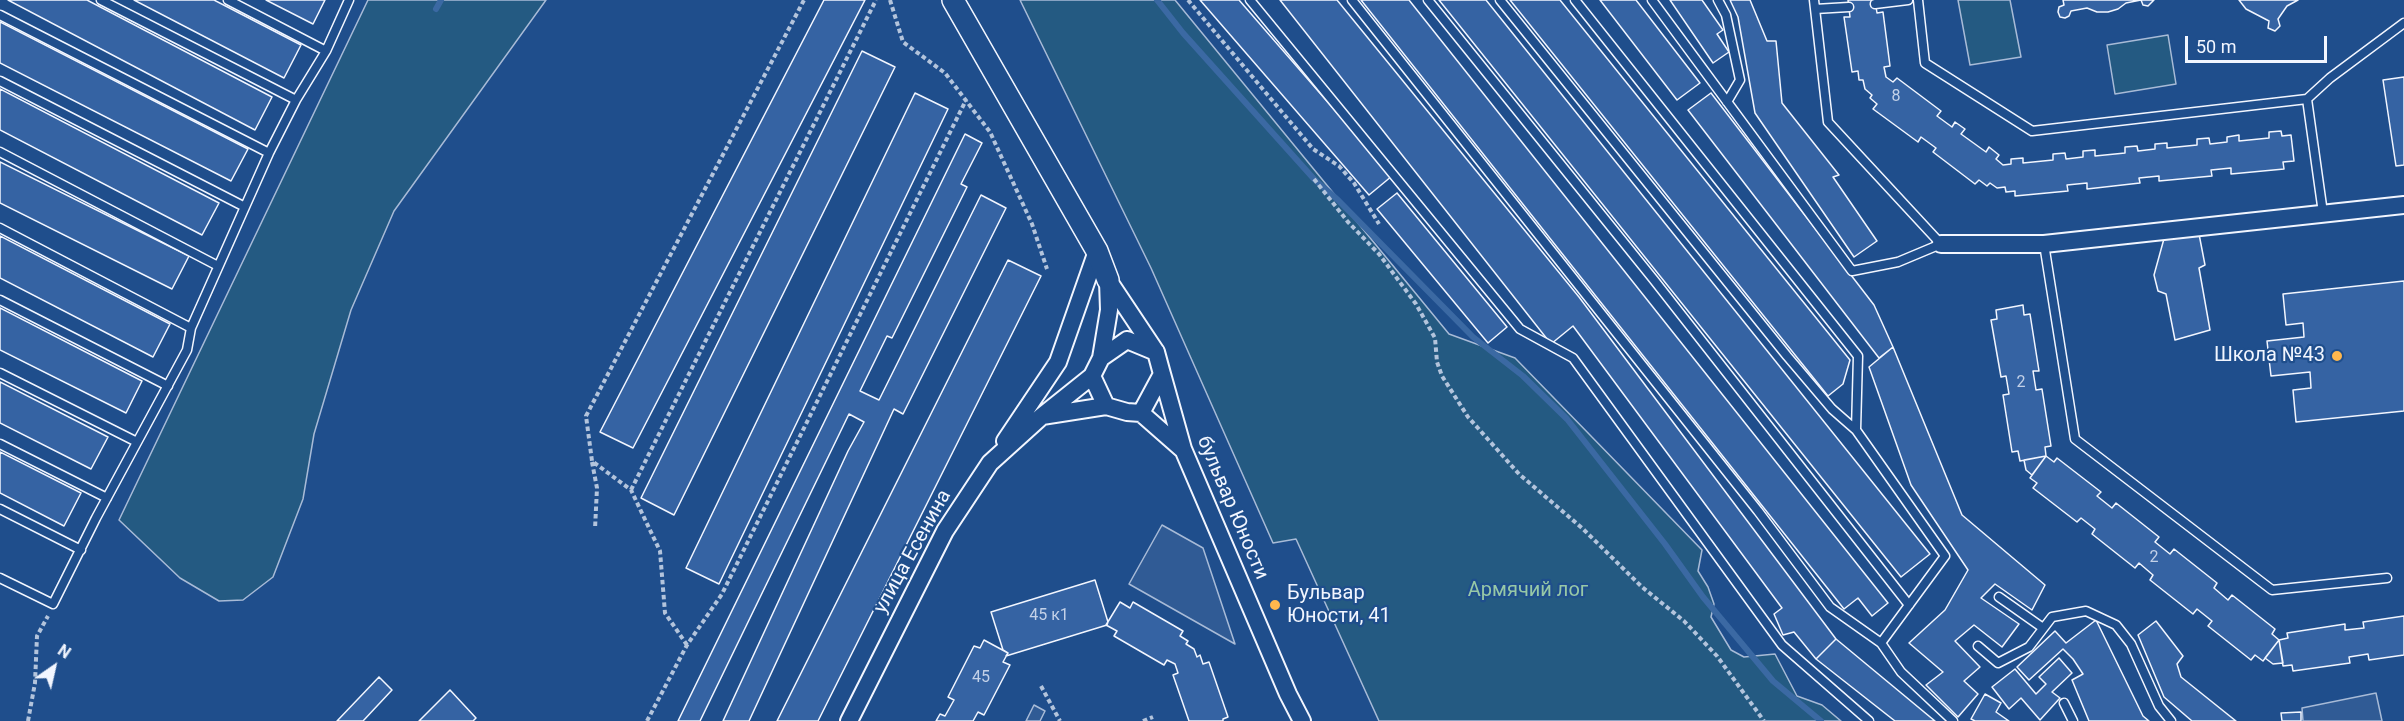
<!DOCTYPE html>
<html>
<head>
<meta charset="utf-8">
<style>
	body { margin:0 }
	#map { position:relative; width:2404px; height:721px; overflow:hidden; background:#1f4e8c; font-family:Roboto,sans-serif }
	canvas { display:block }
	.north { position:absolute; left:24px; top:637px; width:60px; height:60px; -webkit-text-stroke:4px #1f4e8c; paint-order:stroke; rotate:34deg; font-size:16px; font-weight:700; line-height:24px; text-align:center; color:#f2f6ff }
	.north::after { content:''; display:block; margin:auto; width:21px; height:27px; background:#f2f6ff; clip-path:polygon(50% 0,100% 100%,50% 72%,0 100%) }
	.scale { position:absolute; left:2185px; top:36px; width:142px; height:27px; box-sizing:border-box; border:3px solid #f2f6ff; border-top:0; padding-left:8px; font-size:18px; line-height:21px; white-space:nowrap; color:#f2f6ff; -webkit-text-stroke:4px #1f4e8c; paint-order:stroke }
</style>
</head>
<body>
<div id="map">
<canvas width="2404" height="721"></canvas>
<div class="north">N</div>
<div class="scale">50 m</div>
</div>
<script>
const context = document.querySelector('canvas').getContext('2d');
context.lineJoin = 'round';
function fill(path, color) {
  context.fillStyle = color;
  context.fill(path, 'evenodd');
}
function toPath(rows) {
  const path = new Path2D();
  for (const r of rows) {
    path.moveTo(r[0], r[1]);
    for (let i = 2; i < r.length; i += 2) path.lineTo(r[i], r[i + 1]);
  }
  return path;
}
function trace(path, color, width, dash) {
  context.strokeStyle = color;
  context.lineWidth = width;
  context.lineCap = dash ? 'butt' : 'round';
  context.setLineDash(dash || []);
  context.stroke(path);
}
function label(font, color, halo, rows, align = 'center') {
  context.font = font + ' Roboto,sans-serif';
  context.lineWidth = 4.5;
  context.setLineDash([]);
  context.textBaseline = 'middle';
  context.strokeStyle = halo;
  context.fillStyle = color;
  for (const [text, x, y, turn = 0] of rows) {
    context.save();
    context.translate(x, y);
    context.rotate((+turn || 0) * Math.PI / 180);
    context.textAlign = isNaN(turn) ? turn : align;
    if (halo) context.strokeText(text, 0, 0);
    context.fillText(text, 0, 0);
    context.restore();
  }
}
const green = toPath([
	[368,0,546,0,394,211,351,310,314,434,303,499,273,577,243,600,219,601,180,578,119,520,368,0],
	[1020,0,1175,0,1449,334,1515,358,1702,550,1698,571,1708,587,1714,604,1711,617,1731,650,1744,657,1775,654,1797,696,1822,705,1841,721,1379,721,1296,539,1273,543,1151,268,1020,0],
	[1958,0,2010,0,2021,57,1970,65,1958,0],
	[2168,35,2176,84,2115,94,2107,45,2168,35]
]);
const parking = toPath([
	[1162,525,1203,548,1235,644,1129,584,1162,525],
	[2376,693,2382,721,2303,721,2302,708,2376,693],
	[1034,705,1045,711,1040,721,1026,721,1034,705]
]);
const stream = toPath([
	[1157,0,1183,33,1314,179,1338,200,1473,337,1523,376,1567,419,1665,544,1703,597,1773,681,1821,721],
	[436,9,441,0]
]);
const building = toPath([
	[8,0,87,0,272,97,255,130,8,0],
	[134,0,214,0,301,45,284,78,134,0],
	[266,0,325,0,313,24,266,0],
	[824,0,865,0,633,448,600,432,824,0],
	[1200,0,1239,0,1392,176,1369,195,1200,0],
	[1280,0,1337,0,1579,297,1836,639,1816,659,1794,632,1783,635,1774,614,1782,608,1573,326,1551,344,1280,0],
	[1361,0,1409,0,1888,603,1872,616,1858,598,1844,609,1361,0],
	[1439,0,1486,0,1930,554,1901,577,1439,0],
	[1510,0,1560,0,1850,360,1843,384,1828,396,1510,0],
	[1600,0,1636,0,1700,83,1677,100,1600,0],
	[1670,0,1702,0,1723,30,1717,34,1729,52,1713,63,1670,0],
	[1730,0,1750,0,1767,41,1776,41,1782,103,1839,175,1833,177,1877,241,1854,257,1755,113,1738,17,1730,0],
	[1848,0,1875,0,1877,13,1883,12,1890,66,1884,67,1886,77,1893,82,1897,78,1941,111,1937,116,1952,127,1955,122,1965,129,1961,134,1986,152,1989,147,1999,155,1996,159,2003,165,2011,164,2011,159,2023,158,2023,163,2053,160,2053,154,2065,153,2066,159,2083,157,2083,151,2095,150,2095,156,2125,153,2125,147,2137,146,2138,151,2155,149,2155,144,2167,143,2167,148,2197,145,2197,139,2209,138,2210,144,2227,142,2227,137,2239,135,2239,141,2269,138,2269,132,2281,131,2282,136,2291,135,2294,161,2283,162,2284,169,2231,174,2231,168,2211,170,2212,176,2159,181,2159,176,2139,178,2140,183,2087,189,2087,183,2067,185,2068,191,2015,196,2015,191,2006,192,2005,187,1997,188,1990,183,1987,186,1979,180,1975,184,1933,152,1936,148,1921,137,1918,142,1873,109,1877,104,1870,98,1872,95,1865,89,1863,80,1859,80,1858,71,1852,72,1844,17,1850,17,1848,0],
	[2063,0,2154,0,2148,6,2143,5,2141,0,2126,3,2118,9,2108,12,2097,12,2087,8,2071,11,2069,16,2065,18,2060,17,2058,12,2059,7,2064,5,2063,0],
	[2239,0,2298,0,2287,6,2278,19,2280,26,2275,31,2268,28,2269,21,2246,9,2239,0],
	[0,22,248,149,231,181,0,63,0,22],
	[862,51,895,67,674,515,641,498,862,51],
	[2404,77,2404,165,2396,166,2383,80,2404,77],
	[0,89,219,203,202,235,0,130,0,89],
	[915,93,948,109,719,584,686,568,915,93],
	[1711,93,1874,305,1893,347,1879,358,1688,110,1711,93],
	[965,134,982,143,961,184,967,187,892,338,887,336,860,391,879,400,981,195,1006,208,903,414,894,409,749,721,723,721,848,451,864,422,849,414,700,721,678,721,965,134],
	[0,162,189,256,172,289,0,203,0,162],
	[1397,193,1507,327,1488,343,1377,209,1397,193],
	[2199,234,2205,265,2199,268,2210,330,2175,340,2166,294,2158,291,2154,275,2165,235,2199,234],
	[0,236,170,324,153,357,0,278,0,236],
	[1008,260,1041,276,818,721,777,721,1008,260],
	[2404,281,2404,411,2296,422,2293,390,2311,388,2310,372,2271,376,2267,341,2304,337,2303,323,2286,325,2283,294,2404,281],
	[2023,305,2024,315,2030,314,2039,371,2033,371,2036,390,2042,389,2051,446,2045,447,2046,456,2020,461,2018,451,2012,452,2003,395,2009,394,2006,376,2001,377,1991,320,1997,319,1996,310,2023,305],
	[0,308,142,381,126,413,0,350,0,308],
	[1893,347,1962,515,2045,585,2032,610,1995,584,1981,598,2019,624,2002,647,1974,625,1955,641,1980,667,1964,681,1978,694,1958,717,1926,685,1943,672,1909,643,1945,610,1968,570,1911,485,1869,367,1893,347],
	[0,382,108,437,91,469,0,423,0,382],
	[0,452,81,493,64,526,0,493,0,452],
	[2046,456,2054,462,2057,458,2101,492,2097,496,2112,508,2116,503,2159,537,2155,542,2170,554,2174,549,2217,583,2214,588,2228,600,2232,595,2275,629,2272,634,2279,640,2263,661,2255,655,2251,660,2208,626,2212,621,2197,609,2193,614,2150,580,2153,575,2139,563,2135,568,2092,534,2095,529,2081,518,2077,522,2033,488,2037,483,2030,478,2046,456],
	[2046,456,2032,475,2026,470,2024,460,2046,456],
	[1095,580,1108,622,1107,625,1006,656,1008,653,1003,650,991,612,1095,580],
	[1120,602,1130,608,1133,602,1183,631,1180,636,1188,641,1186,644,1194,649,1197,657,1200,655,1203,664,1209,662,1228,717,1223,719,1223,721,1189,721,1173,675,1178,673,1175,664,1167,660,1164,665,1114,636,1117,631,1106,625,1120,602],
	[2404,616,2404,655,2369,660,2368,654,2349,657,2350,663,2293,671,2292,665,2283,666,2279,640,2288,638,2287,633,2345,624,2345,630,2364,628,2363,622,2404,616],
	[2096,620,2143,716,2149,721,2089,721,2072,680,2083,674,2073,659,2063,649,2029,680,2017,667,2055,631,2066,643,2096,620],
	[2156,621,2183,656,2177,664,2181,677,2236,721,2192,721,2164,697,2138,635,2156,621],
	[1836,639,1935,721,1895,721,1816,659,1836,639],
	[984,640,1008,653,1003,662,1010,665,984,715,978,712,973,721,936,721,940,714,945,716,954,700,948,697,974,646,980,648,984,640],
	[2279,640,2283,663,2273,664,2265,658,2279,640],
	[2059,658,2072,673,2052,692,2060,698,2040,720,2021,698,2009,709,1992,687,2015,669,2036,694,2046,684,2039,677,2059,658],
	[379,677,392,690,363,721,337,721,379,677],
	[450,690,476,718,473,721,419,721,450,690],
	[1985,694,2001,703,1996,712,2009,721,1975,721,1971,719,1985,694],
	[2301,712,2301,721,2282,721,2281,713,2301,712]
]);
const path = toPath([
	[890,0,903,42,945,73,990,132,1032,224,1047,269],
	[1188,0,1313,149,1339,166,1354,183,1379,224],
	[1314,179,1348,222,1379,254,1416,304,1435,338,1437,362,1442,376,1468,417,1519,474,1582,528,1642,587,1684,621,1717,656,1764,721],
	[592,462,597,488,595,529],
	[631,490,876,0],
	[687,645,665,613,660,551,631,490,592,461,586,416,804,0],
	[1041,686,1060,721],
	[28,721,35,683,37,636,48,616],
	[647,721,687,645,722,594,966,100],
	[1143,721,1153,717]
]);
const service = toPath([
	[101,0,296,100],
	[228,0,326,51],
	[1250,0,1520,329,1573,358,1782,645,1869,721],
	[1352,0,1758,511,1830,607,1881,643,1901,672,1953,721],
	[1428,0,1654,280,1909,605],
	[1500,0,1787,356,1832,409,1856,430],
	[1575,0,1858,356,1856,430,1945,556,1881,643],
	[1652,0,1852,271,1898,262,1941,244,1828,122,1814,0],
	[1718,0,1726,15,1740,80,1727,102],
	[1918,0,1925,63,2032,131,2307,99],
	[1875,4,1908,0],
	[1815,9,1849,7],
	[0,15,269,153],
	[0,81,245,207],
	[0,152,218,266],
	[2323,213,2307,99,2330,78,2404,23],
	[0,228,191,328],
	[2044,244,2075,439,2272,590,2387,578],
	[0,300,168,386],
	[0,373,137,442],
	[0,444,107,498],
	[0,509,81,550],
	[0,578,53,604,96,518,187,350,191,328,269,153,296,100,326,51,349,0],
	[1999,597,2043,628],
	[1978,646,1998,663,2029,647,2052,617,2086,611,2116,625,2131,644,2159,706,2171,721],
	[2064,703,2073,721]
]);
const minor = toPath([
	[1941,244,2044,244,2404,205],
	[1108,280,1156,352],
	[1127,340,1156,352,1162,374,1141,413,1127,412,1106,406,1092,376,1101,358,1127,340],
	[1101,358,1109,310,1108,281],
	[1162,374,1183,449,1288,694,1302,721],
	[1141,413,1182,449],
	[1042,416,1106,406],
	[1005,441,1058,362,1097,251],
	[849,721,945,531,990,463,1042,416,1092,376]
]);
const tertiary = toPath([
	[953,0,1097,251,1108,280]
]);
const markers = [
	[2337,356,6,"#ffb74d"],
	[1275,605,6,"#ffb74d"]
];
const numberNames = [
	["8",1896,97],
	["2",2021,383],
	["2",2154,558],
	["45 к1",1049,616],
	["45",981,678]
];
const poiNames = [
	["Школа №43",2325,356],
	["Бульвар",1287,594,"left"],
	["Юности, 41",1287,617,"left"]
];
const streetNames = [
	["бульвар Юности",1232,508,67],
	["улица Есенина",913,552,-61]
];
const parkNames = [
	["Армячий лог",1528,591]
];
fill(green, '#245a82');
trace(green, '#a8bbd7', 1.5);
fill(parking, '#305b95');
trace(parking, '#a8bbd7', 1.5);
trace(stream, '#3b69a3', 6);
fill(building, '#3563a3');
trace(building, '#f2f6ff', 1.5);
trace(service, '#f2f6ff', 11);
trace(minor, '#f2f6ff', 20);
trace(tertiary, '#f2f6ff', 24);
trace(path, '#b3c4dc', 4, [4.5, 3]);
trace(service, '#1f4e8c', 8);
trace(minor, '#1f4e8c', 16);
trace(tertiary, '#1f4e8c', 21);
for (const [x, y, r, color] of markers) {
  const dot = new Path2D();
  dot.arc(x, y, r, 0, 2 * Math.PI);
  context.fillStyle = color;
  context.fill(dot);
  trace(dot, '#1f4e8c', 2);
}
label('16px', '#c3d1e8', null, numberNames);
label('20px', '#f2f6ff', '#1f4e8c', poiNames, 'right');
label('20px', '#f2f6ff', '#1f4e8c', streetNames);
label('20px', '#97c8a6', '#1f4e8c', parkNames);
</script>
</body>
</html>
